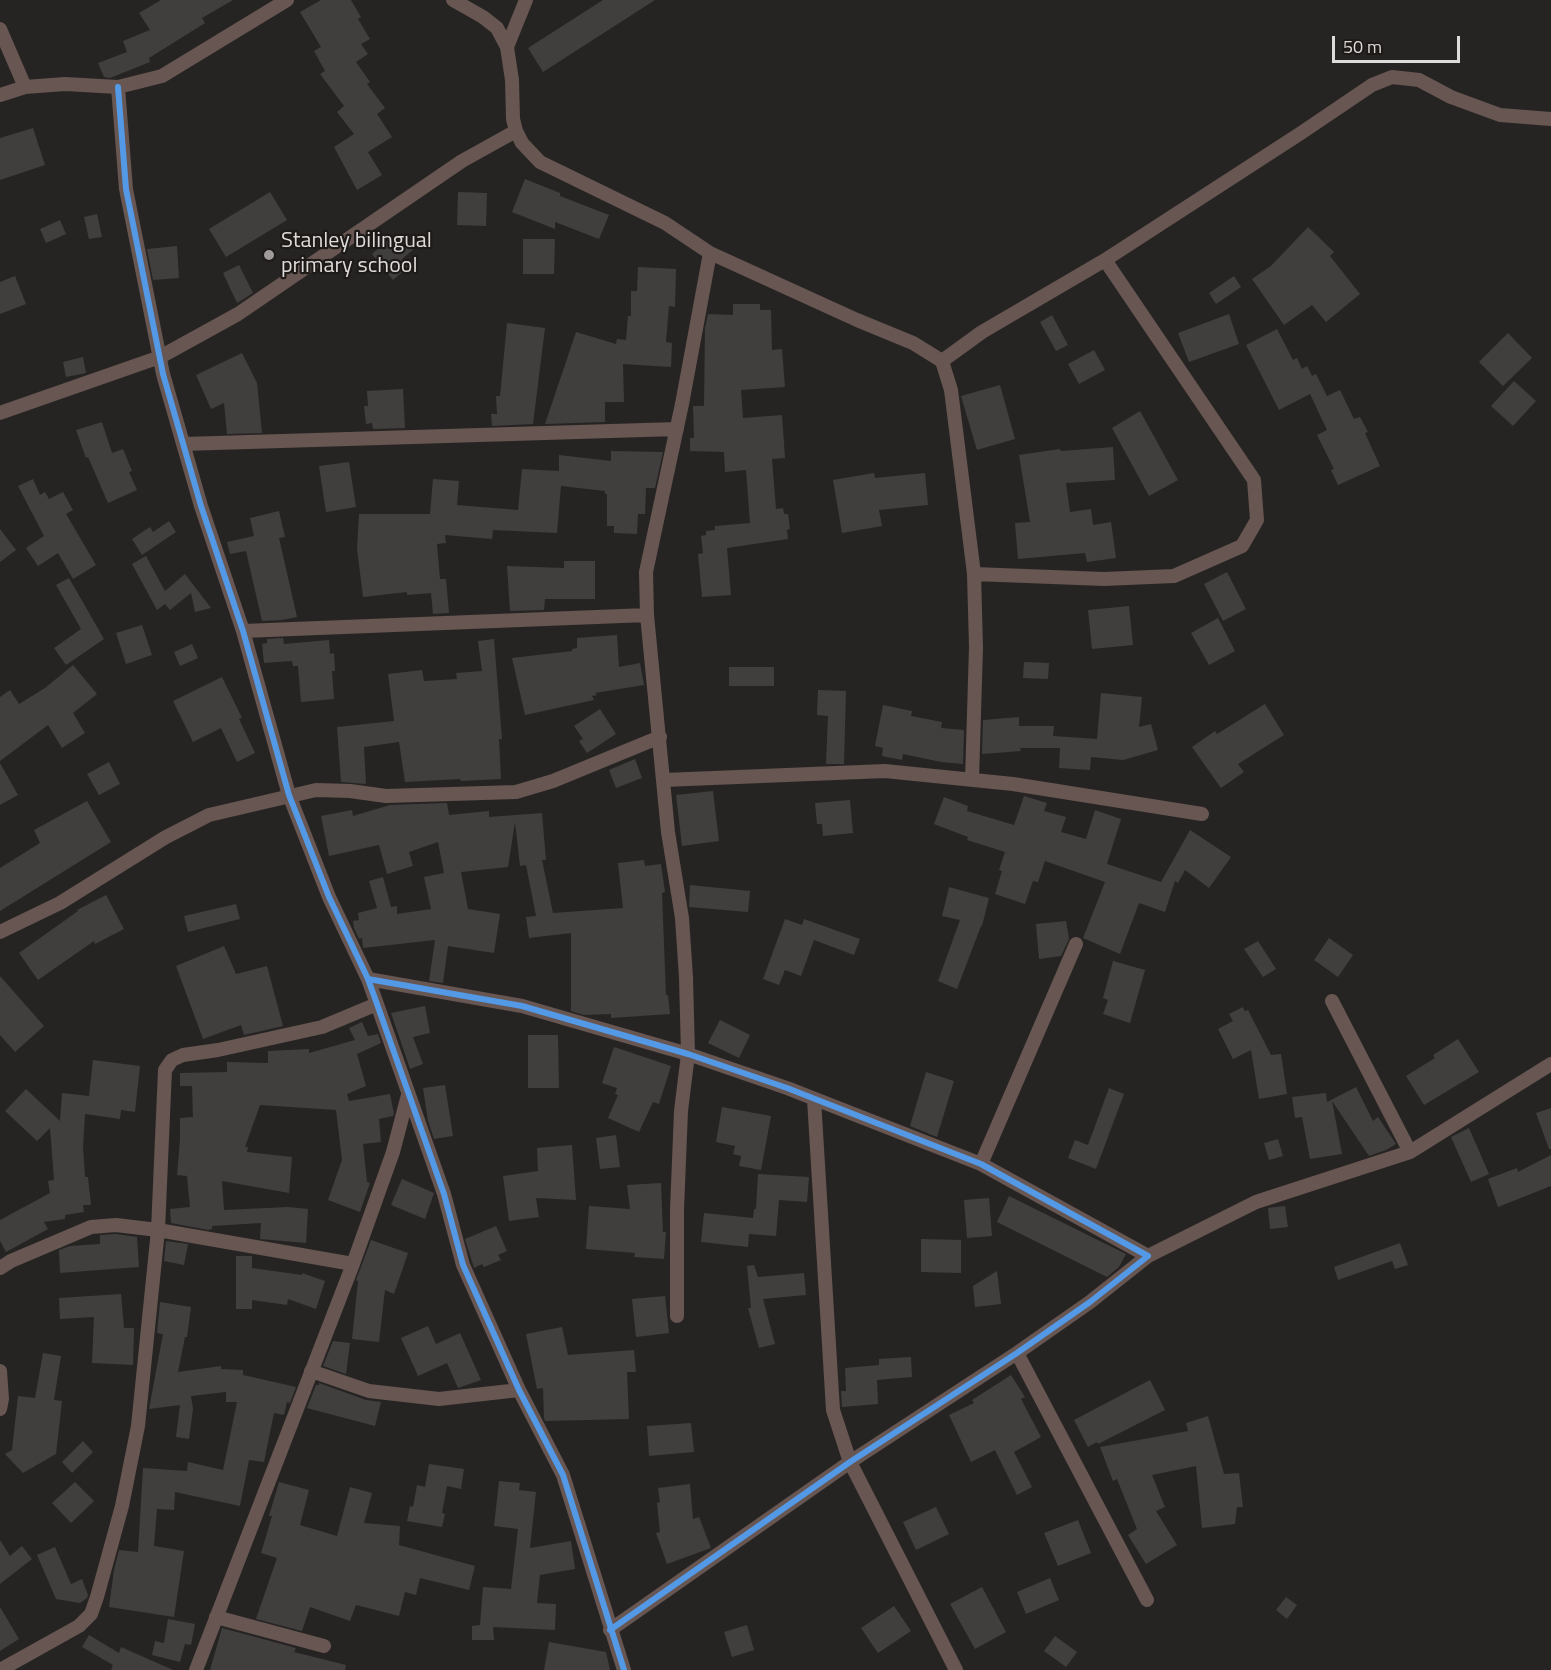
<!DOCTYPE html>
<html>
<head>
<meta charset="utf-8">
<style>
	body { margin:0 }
	#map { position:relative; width:1551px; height:1670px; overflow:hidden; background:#262423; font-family:"Titillium Web",sans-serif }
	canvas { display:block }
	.scale { position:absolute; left:1332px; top:36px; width:128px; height:27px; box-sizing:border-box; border:3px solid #dedbda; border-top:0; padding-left:8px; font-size:18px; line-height:21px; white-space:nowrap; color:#dedbda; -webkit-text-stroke:4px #1d1a18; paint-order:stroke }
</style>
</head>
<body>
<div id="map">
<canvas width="1551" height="1670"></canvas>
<div class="scale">50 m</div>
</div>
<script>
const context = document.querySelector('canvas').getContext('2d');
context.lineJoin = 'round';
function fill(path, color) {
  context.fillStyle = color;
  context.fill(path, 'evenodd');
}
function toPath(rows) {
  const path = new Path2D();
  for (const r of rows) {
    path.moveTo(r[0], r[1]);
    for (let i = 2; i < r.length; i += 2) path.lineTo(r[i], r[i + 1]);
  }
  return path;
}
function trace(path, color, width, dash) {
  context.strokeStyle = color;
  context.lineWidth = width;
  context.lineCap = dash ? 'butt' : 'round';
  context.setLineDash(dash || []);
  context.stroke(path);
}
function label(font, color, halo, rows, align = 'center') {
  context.font = font + ' "Titillium Web",sans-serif';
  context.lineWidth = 4.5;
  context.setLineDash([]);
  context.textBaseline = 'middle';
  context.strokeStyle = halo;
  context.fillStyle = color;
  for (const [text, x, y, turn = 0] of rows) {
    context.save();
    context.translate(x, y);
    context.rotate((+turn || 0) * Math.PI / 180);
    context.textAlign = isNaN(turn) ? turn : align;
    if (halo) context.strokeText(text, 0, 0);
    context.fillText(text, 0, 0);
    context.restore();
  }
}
const building = toPath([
	[161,0,233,0,202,18,205,23,149,58,150,62,110,78,104,77,98,63,127,52,123,41,150,30,139,13],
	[321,0,351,0,361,17,358,19,370,39,361,44,368,54,356,62,370,82,367,84,385,108,377,114,392,137,368,152,382,175,357,190,334,147,354,134,337,112,344,106,320,74,325,71,314,51,321,47,300,12],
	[603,0,655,0,543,72,528,48],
	[33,128,45,165,0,180,0,138],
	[525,179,560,193,560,196,609,215,599,239,555,222,555,229,512,212],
	[270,192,287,220,226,257,209,229],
	[458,192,487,193,486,226,457,225],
	[97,214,102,237,89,239,84,217],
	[60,220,66,234,46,243,40,229],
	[1308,227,1334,252,1330,256,1360,294,1326,322,1312,305,1284,325,1252,279,1271,266],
	[394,235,398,240,404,235,415,248,402,259,408,267,393,280,372,254],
	[523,239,555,239,554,274,523,274],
	[177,246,179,278,153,280,147,249],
	[239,265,253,293,237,303,223,273],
	[638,267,676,269,675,307,669,306,666,342,672,343,671,367,623,364,624,402,605,402,605,422,545,424,576,332,616,344,617,339,626,340,628,316,631,316,631,291,637,291],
	[15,276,26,304,0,314,0,282],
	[1234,276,1241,287,1216,304,1209,293],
	[733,304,760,304,760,310,771,310,772,350,782,349,785,387,741,390,743,418,782,415,785,458,772,459,776,509,783,508,784,514,788,514,790,529,787,530,788,539,727,548,731,595,702,597,698,554,703,553,701,536,706,535,706,531,715,530,715,526,750,523,746,470,725,472,724,452,690,451,690,438,694,438,693,406,704,406,705,328,708,314,733,315],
	[1229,314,1239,344,1189,362,1178,333],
	[1052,315,1068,345,1056,351,1040,322],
	[507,323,545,328,533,424,492,426,491,414,497,414,496,396,500,396],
	[1277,329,1293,360,1297,358,1302,369,1307,366,1312,376,1316,374,1327,396,1340,390,1354,419,1360,417,1368,432,1365,433,1380,466,1338,485,1331,470,1334,469,1317,435,1327,430,1310,394,1279,410,1246,345],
	[1508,333,1532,358,1503,386,1479,362],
	[1094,350,1105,370,1079,384,1068,364],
	[242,353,257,383,262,433,227,434,224,403,211,409,196,375],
	[83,357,86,373,66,377,63,362],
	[1514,381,1536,401,1513,426,1491,406],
	[1000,385,1015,439,977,450,961,396],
	[403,389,405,428,373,429,372,423,366,424,364,406,368,406,367,391],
	[1140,411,1178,480,1149,496,1112,428],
	[102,422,112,453,123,449,132,471,129,472,137,490,108,503,88,457,86,458,76,430],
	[1113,447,1115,480,1066,483,1070,512,1091,509,1093,525,1111,522,1116,558,1087,562,1085,553,1018,559,1015,523,1030,522,1019,455,1060,449,1061,451],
	[611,451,663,452,655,488,646,488,645,514,638,514,637,534,614,533,614,526,607,526,607,494,605,494,605,491,561,486,557,533,493,530,492,539,445,535,446,543,437,544,440,579,446,579,449,613,433,614,431,593,407,595,407,592,363,597,357,549,359,514,430,514,433,479,459,481,457,505,518,510,522,469,559,471,559,455,611,461],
	[349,462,356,507,326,512,319,466],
	[874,473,875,478,925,473,928,505,879,510,882,526,842,533,833,480],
	[33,479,40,495,45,492,49,499,63,492,73,510,66,514,96,565,73,579,58,553,38,566,26,548,44,536,18,486],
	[279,511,285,537,279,538,297,617,282,620,262,621,246,551,230,554,227,542,254,536,250,518],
	[169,521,176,532,142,555,132,539,150,527,153,532],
	[0,529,16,550,0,562],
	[146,556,165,591,185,574,211,608,195,612,191,593,170,610,165,604,157,610,132,564],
	[564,561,595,561,595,599,545,599,544,610,510,611,507,566,564,568],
	[1227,572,1246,609,1223,621,1204,584],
	[69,578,104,639,66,665,54,648,81,629,56,585],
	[1129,606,1133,645,1092,649,1088,610],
	[1218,618,1235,651,1209,665,1191,633],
	[142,625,152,655,126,664,116,633],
	[617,635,619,667,640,663,644,685,595,693,597,695,592,696,594,700,525,715,512,658,572,651,572,649,577,648,577,638],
	[283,638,284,644,329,640,330,654,334,653,335,671,332,671,334,699,301,702,298,666,293,666,292,661,264,663,262,644,267,643,267,639],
	[494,639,502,739,499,739,501,779,461,781,460,779,405,782,399,742,364,747,366,784,341,782,337,727,394,721,388,674,422,670,424,681,457,679,456,673,482,671,478,641],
	[192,644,198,658,180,666,174,652],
	[1024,662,1049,663,1048,679,1023,678],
	[73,665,97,694,73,713,85,733,62,748,48,725,0,761,0,697,10,690,19,704,45,688],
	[729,667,774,667,774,686,729,686],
	[222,677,242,718,239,719,255,753,237,762,221,728,193,742,173,701],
	[818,690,846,691,844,764,826,764,828,716,817,715],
	[1101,693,1142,697,1139,727,1151,724,1158,750,1123,760,1091,757,1090,770,1059,768,1060,748,1020,748,1021,751,982,754,983,720,1019,717,1019,726,1054,726,1053,736,1097,739],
	[1265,704,1284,735,1238,764,1244,772,1221,788,1192,747,1215,731,1217,734],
	[883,705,912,711,911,716,942,722,941,728,964,730,963,764,941,762,903,754,902,760,882,756,883,748,875,746],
	[600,709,616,734,587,753,579,741,583,739,574,726],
	[635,759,642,778,616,788,609,770],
	[109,762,120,784,99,795,87,774],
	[0,763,18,795,0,805],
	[713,791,719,841,682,846,676,795],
	[1024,796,1047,803,1044,811,1066,817,1061,832,1086,839,1095,810,1121,819,1107,864,1161,882,1190,830,1231,857,1209,888,1185,870,1178,883,1175,881,1165,912,1139,903,1120,954,1083,938,1105,882,1045,861,1038,882,1033,881,1025,904,995,894,1002,871,999,870,1005,852,967,840,968,837,934,824,944,797,968,806,967,811,1014,825],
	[850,800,853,833,823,836,822,824,817,824,815,803],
	[87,801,111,842,0,911,0,868,40,843,34,830],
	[447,803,449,815,489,811,489,817,542,813,546,860,542,860,553,913,623,908,618,863,644,860,645,866,661,864,665,892,662,893,666,995,668,995,670,1014,611,1018,611,1014,584,1015,571,1011,571,933,529,938,526,917,536,916,526,865,520,866,515,822,508,867,461,872,468,909,500,914,494,953,448,946,443,983,429,981,435,940,363,948,362,938,359,939,354,928,353,921,359,920,358,913,377,908,369,881,383,877,391,907,397,906,397,914,431,909,424,877,444,873,438,842,409,852,413,866,387,874,379,845,329,856,321,816,352,810,353,816,390,805],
	[690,885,750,891,748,912,689,907],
	[949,887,989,898,982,926,981,926,957,989,938,981,960,920,942,916],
	[106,895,124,929,95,944,94,941,38,980,19,953,78,911,77,910],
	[236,904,240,919,188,932,184,916],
	[785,919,802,925,804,919,860,939,854,955,814,940,801,976,785,970,779,985,763,979],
	[1066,921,1069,939,1061,956,1039,959,1036,924],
	[1329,938,1353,955,1338,977,1314,960],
	[1258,941,1276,969,1263,977,1244,949],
	[224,946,236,974,267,966,283,1026,244,1035,241,1025,203,1039,176,966],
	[1113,961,1145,970,1130,1023,1103,1014,1108,1000,1103,998],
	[0,976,44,1026,15,1052,0,1035],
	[425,1006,430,1033,413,1037,423,1064,410,1069,391,1013],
	[1243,1007,1245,1012,1245,1011,1248,1010,1271,1055,1281,1054,1287,1094,1259,1099,1251,1050,1233,1059,1218,1029,1233,1021,1229,1014],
	[720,1020,750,1035,739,1058,708,1043],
	[362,1022,368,1036,378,1034,381,1043,357,1054,366,1086,347,1094,349,1101,390,1094,394,1114,393,1116,379,1119,381,1142,363,1144,367,1182,370,1183,360,1212,328,1200,342,1160,336,1110,260,1105,245,1147,248,1147,247,1152,292,1157,289,1193,222,1181,224,1210,288,1207,308,1209,306,1243,260,1239,261,1223,212,1226,212,1229,208,1230,171,1223,170,1209,190,1207,187,1176,177,1175,180,1140,180,1118,193,1117,192,1086,180,1086,180,1073,227,1072,227,1062,268,1063,268,1051,309,1049,309,1053,355,1040,349,1028],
	[528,1035,558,1035,559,1088,528,1088],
	[1458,1039,1479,1072,1424,1105,1406,1076,1435,1058,1433,1055],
	[614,1047,671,1066,659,1104,653,1102,639,1132,608,1118,618,1095,615,1094,617,1088,602,1083],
	[93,1060,140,1066,135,1112,121,1110,120,1119,85,1114,83,1147,85,1177,88,1177,91,1205,83,1205,84,1212,65,1215,65,1219,44,1222,48,1229,6,1252,0,1241,0,1220,50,1193,48,1181,54,1180,50,1128,37,1141,5,1111,26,1089,60,1121,62,1093,89,1096],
	[926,1072,954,1081,937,1137,910,1126],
	[445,1085,453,1136,434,1139,428,1121,423,1088],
	[1356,1087,1373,1121,1378,1117,1396,1144,1386,1150,1369,1156,1332,1101,1342,1154,1310,1159,1302,1117,1295,1118,1292,1097,1326,1093,1327,1102],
	[1109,1088,1124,1094,1096,1169,1068,1158,1075,1140,1088,1145],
	[722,1107,771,1116,761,1170,739,1166,741,1156,733,1154,735,1146,716,1142],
	[1551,1108,1551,1149,1549,1149,1536,1113],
	[1469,1128,1489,1174,1471,1182,1451,1137],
	[616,1135,620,1167,600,1169,596,1138],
	[1278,1139,1283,1156,1269,1160,1264,1143],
	[572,1145,576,1200,536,1198,539,1217,509,1221,503,1176,538,1171,537,1148],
	[1551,1155,1551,1186,1498,1207,1488,1179,1517,1168,1518,1172],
	[758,1174,809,1177,807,1202,779,1200,776,1236,749,1234,748,1247,701,1242,704,1213,753,1218,754,1209,756,1209],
	[402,1179,434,1193,425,1219,391,1205],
	[661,1183,663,1232,666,1232,664,1259,634,1257,635,1253,586,1249,589,1206,630,1209,627,1185],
	[1009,1196,1126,1254,1119,1267,1107,1277,997,1222],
	[989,1198,992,1236,967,1238,964,1200],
	[1285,1206,1288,1227,1270,1229,1268,1208],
	[496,1226,507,1251,498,1255,501,1260,484,1267,482,1264,474,1268,465,1239],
	[116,1234,137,1237,139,1267,60,1273,59,1250,70,1246,100,1244,100,1235],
	[921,1239,961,1240,961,1273,921,1272],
	[371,1240,408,1253,394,1294,385,1290,379,1342,352,1339,358,1281,356,1280],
	[166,1241,188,1244,184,1265,164,1261],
	[1400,1243,1408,1265,1395,1269,1392,1261,1338,1280,1334,1267],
	[236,1256,252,1256,252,1268,302,1275,302,1273,325,1281,316,1309,288,1299,287,1305,252,1300,252,1309,236,1309],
	[754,1265,758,1277,804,1273,806,1295,763,1299,775,1344,759,1348,748,1308,751,1308,747,1266],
	[997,1271,1001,1304,975,1307,973,1286],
	[121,1294,124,1328,134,1328,133,1365,92,1363,94,1317,60,1319,59,1298],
	[665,1296,669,1333,636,1337,632,1299],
	[160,1302,191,1307,187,1337,185,1337,178,1372,221,1366,221,1369,243,1370,243,1375,296,1387,290,1403,287,1402,284,1415,274,1413,264,1462,249,1460,240,1506,175,1492,174,1510,157,1509,154,1546,184,1551,174,1617,109,1607,114,1570,119,1550,138,1552,143,1468,187,1471,188,1462,223,1470,237,1402,226,1402,226,1392,191,1396,193,1409,189,1439,176,1437,180,1405,149,1409,163,1334,157,1333],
	[428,1326,436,1344,460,1333,481,1380,458,1388,447,1363,418,1376,401,1338],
	[562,1327,568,1355,634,1350,636,1372,627,1372,629,1419,545,1421,544,1418,543,1388,537,1389,526,1334],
	[333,1341,350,1343,346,1374,323,1366],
	[43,1353,61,1356,54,1400,62,1401,56,1454,23,1473,5,1454,12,1450,18,1396,35,1398],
	[911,1357,912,1377,877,1380,878,1404,842,1407,841,1391,846,1391,845,1368,879,1365,879,1359],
	[1011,1375,1025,1397,1021,1399,1041,1437,1014,1452,1032,1487,1017,1495,995,1450,971,1462,949,1415,974,1403,972,1400],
	[1150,1380,1165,1410,1098,1444,1097,1442,1088,1447,1074,1420],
	[319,1383,366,1400,381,1402,375,1426,307,1408,316,1385,319,1385],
	[1208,1416,1224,1474,1239,1473,1243,1507,1237,1507,1235,1524,1202,1528,1196,1466,1152,1475,1165,1507,1156,1511,1177,1545,1146,1564,1128,1535,1137,1529,1117,1479,1113,1481,1100,1447,1188,1431,1186,1423],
	[691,1423,694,1452,649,1456,647,1426],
	[83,1441,93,1452,72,1473,62,1462],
	[429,1464,464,1469,461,1489,447,1486,442,1513,445,1514,442,1527,407,1521,410,1506,413,1507,417,1485,425,1487],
	[499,1481,520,1483,519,1490,536,1492,530,1548,571,1541,575,1569,540,1575,537,1603,556,1604,555,1630,493,1627,494,1640,472,1640,472,1626,480,1625,483,1587,511,1589,518,1529,494,1526],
	[75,1482,94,1501,71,1523,52,1503],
	[279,1482,309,1490,300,1525,337,1536,350,1487,372,1493,364,1523,400,1526,399,1545,475,1566,469,1590,420,1578,416,1595,405,1592,399,1616,356,1605,350,1621,310,1607,302,1631,256,1619,277,1558,261,1553,272,1516,269,1516],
	[690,1484,693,1519,699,1517,711,1548,667,1564,656,1533,660,1532,657,1503,660,1502,658,1488],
	[936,1507,949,1534,916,1550,903,1522],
	[1078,1520,1091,1553,1058,1566,1044,1533],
	[0,1540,10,1556,22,1546,32,1559,0,1584],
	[55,1547,71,1584,82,1579,88,1595,87,1598,80,1603,56,1599,37,1555],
	[1050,1578,1059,1600,1026,1614,1017,1592],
	[982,1587,1006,1632,975,1649,950,1604],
	[1286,1597,1297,1605,1287,1619,1276,1610],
	[894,1606,911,1631,878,1653,861,1628],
	[0,1607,19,1639,0,1651],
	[168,1619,195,1624,191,1645,185,1644,180,1662,152,1655,155,1641,164,1643],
	[747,1625,754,1650,732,1657,724,1632],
	[222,1628,296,1648,294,1652,346,1665,345,1670,210,1670],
	[89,1635,119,1653,121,1647,173,1670,111,1670,113,1665,82,1647],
	[1055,1636,1077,1652,1066,1667,1044,1651],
	[549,1642,606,1652,610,1670,544,1670]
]);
const street = toPath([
	[453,0,483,17,497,28,507,47,512,80,513,119,516,131,522,143,540,162,665,223,710,253,682,404,646,572,647,615,668,832,682,918,686,977,688,1054,681,1111,677,1210,677,1316],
	[0,29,25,87],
	[507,47,526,0],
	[118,87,126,189,163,374,201,506,243,631,289,795,329,897,368,979,377,1004,444,1194,463,1265,519,1390,563,1475,624,1670],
	[0,95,25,87,65,84,118,87,162,76,287,0],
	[710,253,857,320,913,343,942,361,982,332,1105,260,1301,133,1372,85,1392,77,1419,80,1451,97,1500,115,1551,119],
	[942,361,951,390,974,574,976,647,972,780],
	[0,413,160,357,238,314,462,161,516,131],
	[183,444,677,429],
	[974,574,1104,579,1174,576,1242,546,1257,520,1254,480,1105,260],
	[243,631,647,615],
	[664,780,885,771,1013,784,1202,814],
	[0,932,60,903,166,837,209,815,316,790,350,791,386,796,516,792,553,781,660,737],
	[368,979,522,1006,688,1054,787,1088,981,1164,1148,1256,1090,1302,1017,1353,850,1462,610,1630],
	[1332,1001,1410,1152],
	[814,1099,833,1410,850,1462,956,1670],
	[981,1164,1076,944],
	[1148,1256,1256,1202,1410,1152,1551,1064],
	[0,1268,11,1261,91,1227,116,1225,158,1230,353,1264],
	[1017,1353,1147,1600],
	[0,1371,2,1399,0,1409],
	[311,1371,369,1391,439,1399,519,1390],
	[216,1617,324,1646],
	[0,1670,79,1626,91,1614,97,1597,122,1506,138,1426,158,1230,165,1070,172,1060,183,1055,218,1050,322,1027,377,1004],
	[196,1670,353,1264,393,1152,408,1095]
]);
const cycleway = toPath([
	[118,87,126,189,163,374,201,506,243,631,289,795,329,897,368,979,377,1004,444,1194,463,1265,519,1390,563,1475,624,1670],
	[368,979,522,1006,688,1054,787,1088,981,1164,1148,1256,1090,1302,1017,1353,850,1462,610,1630]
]);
const markers = [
	[269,255,6,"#9e9b9a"]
];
const poiNames = [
	["Stanley bilingual",281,242],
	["primary school",281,267]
];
fill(building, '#403f3e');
trace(street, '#675651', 14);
trace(cycleway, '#5399e6', 6);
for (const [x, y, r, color] of markers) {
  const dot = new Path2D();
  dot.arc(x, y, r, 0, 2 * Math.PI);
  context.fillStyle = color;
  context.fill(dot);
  trace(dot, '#1d1a18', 2);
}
label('22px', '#dedbda', '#1d1a18', poiNames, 'left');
</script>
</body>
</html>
